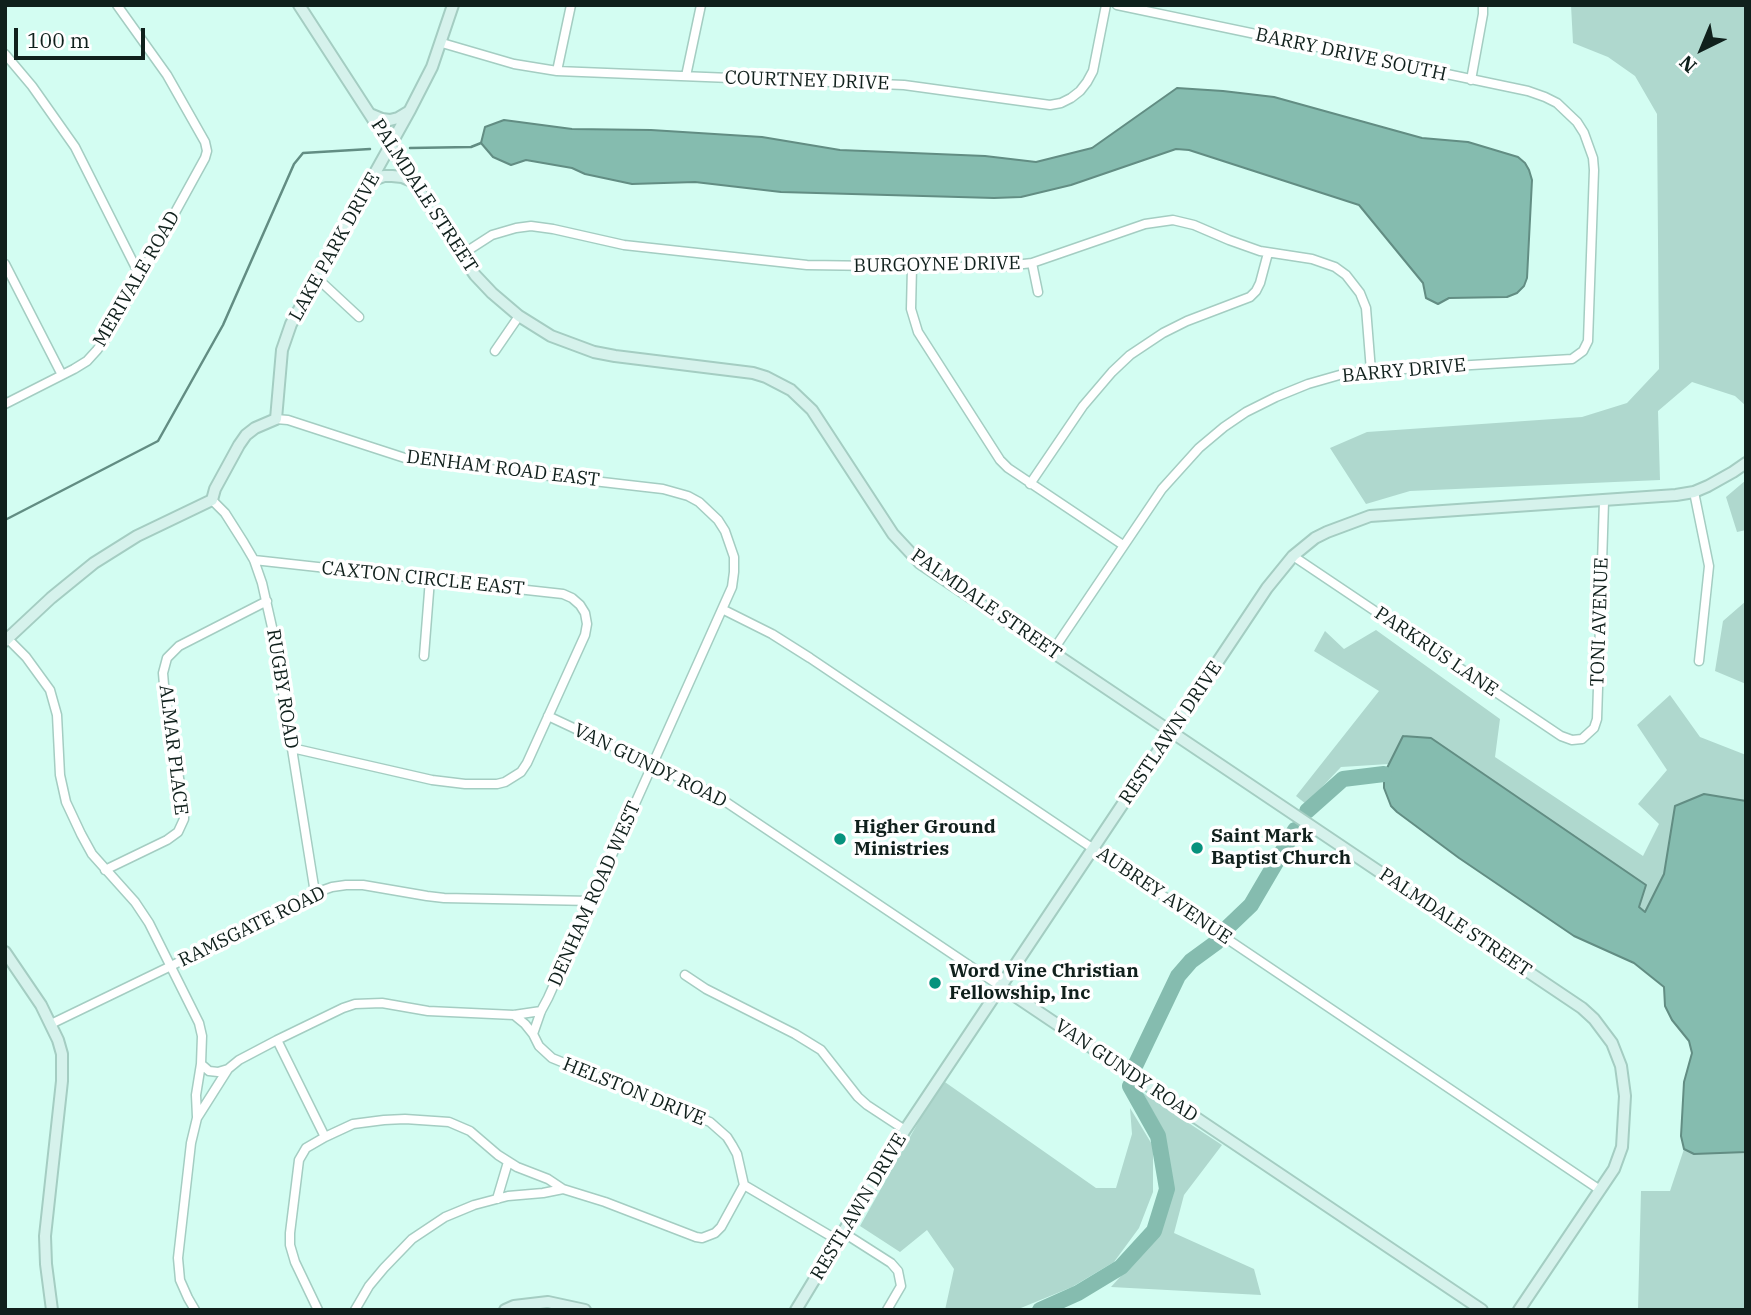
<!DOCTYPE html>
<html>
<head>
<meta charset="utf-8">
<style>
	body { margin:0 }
	#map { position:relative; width:1751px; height:1315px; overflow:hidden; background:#d3fdf2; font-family:"IBM Plex Serif",serif }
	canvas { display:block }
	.frame { position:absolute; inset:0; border:7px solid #10201c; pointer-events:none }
	.north { position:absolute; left:1667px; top:14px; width:70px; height:70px; -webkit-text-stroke:5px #fff; paint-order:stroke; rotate:223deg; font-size:19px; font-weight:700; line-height:28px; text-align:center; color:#10201c }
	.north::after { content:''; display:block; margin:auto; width:24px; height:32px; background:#10201c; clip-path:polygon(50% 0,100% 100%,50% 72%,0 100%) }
	.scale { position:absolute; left:14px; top:28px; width:131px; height:32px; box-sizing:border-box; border:4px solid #10201c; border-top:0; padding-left:9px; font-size:21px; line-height:24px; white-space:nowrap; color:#10201c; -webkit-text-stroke:5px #fff; paint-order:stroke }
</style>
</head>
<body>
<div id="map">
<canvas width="1751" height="1315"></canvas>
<div class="frame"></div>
<div class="north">N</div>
<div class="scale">100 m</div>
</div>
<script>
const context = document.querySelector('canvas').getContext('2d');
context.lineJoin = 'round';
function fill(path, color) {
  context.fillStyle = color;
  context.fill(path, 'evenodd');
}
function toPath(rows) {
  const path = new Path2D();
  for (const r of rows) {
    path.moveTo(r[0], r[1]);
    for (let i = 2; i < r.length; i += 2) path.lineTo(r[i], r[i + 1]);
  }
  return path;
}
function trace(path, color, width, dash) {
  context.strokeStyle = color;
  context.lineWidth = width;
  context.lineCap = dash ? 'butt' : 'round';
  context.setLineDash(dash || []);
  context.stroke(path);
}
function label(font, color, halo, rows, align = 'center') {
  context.font = font + ' "IBM Plex Serif",serif';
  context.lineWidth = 7;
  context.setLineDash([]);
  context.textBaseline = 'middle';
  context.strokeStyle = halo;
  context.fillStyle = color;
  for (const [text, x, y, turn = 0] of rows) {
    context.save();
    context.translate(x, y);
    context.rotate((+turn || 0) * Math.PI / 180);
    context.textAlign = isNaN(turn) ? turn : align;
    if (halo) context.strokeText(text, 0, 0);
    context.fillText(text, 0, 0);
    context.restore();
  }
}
const green = toPath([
	[1571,5,1746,5,1746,406,1735,396,1692,382,1658,411,1660,480,1410,491,1366,504,1330,448,1367,432,1582,417,1627,403,1659,369,1657,114,1635,76,1608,57,1573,43],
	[1746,480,1746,530,1737,532,1726,497],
	[1746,601,1746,684,1715,671,1723,621],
	[1376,630,1500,719,1495,757,1643,856,1659,824,1638,804,1667,770,1637,725,1670,695,1700,737,1746,755,1746,801,1704,794,1675,806,1664,874,1646,913,1403,736,1389,764,1341,767,1306,804,1296,796,1379,691,1314,651,1325,631,1344,649],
	[942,1080,1096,1188,1116,1188,1132,1134,1130,1108,1153,1146,1153,1192,1139,1228,1114,1262,1072,1287,1016,1310,945,1310,954,1269,927,1230,900,1252,860,1226],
	[1143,1093,1222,1145,1184,1195,1174,1233,1254,1269,1261,1295,1111,1287,1159,1234,1173,1189,1164,1132],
	[1684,1149,1694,1154,1746,1152,1746,1310,1638,1310,1641,1191,1670,1191]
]);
const water = toPath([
	[1177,88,1223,91,1274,97,1422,138,1468,142,1518,157,1525,163,1529,170,1532,180,1527,278,1524,286,1517,293,1507,297,1449,298,1438,304,1426,298,1423,283,1359,205,1189,150,1176,149,1071,185,1021,197,994,198,781,192,695,182,632,184,585,174,572,168,526,160,511,165,493,157,481,143,485,127,504,120,572,129,651,130,762,137,840,150,985,156,1036,162,1092,148,1177,88],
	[1403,736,1431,738,1646,885,1639,907,1645,912,1664,874,1675,806,1704,794,1746,801,1746,1152,1694,1154,1684,1149,1681,1136,1684,1082,1692,1053,1689,1041,1672,1020,1665,1006,1664,987,1634,963,1574,936,1459,858,1397,812,1391,806,1384,788,1384,774,1403,736]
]);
const stream = toPath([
	[410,148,471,147,481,143],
	[5,520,158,441,223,325,294,164,303,153,370,149]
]);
const river = toPath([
	[1307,811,1343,779,1384,774],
	[1228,927,1251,905,1295,830],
	[1136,1064,1178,976,1191,961,1217,942],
	[1040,1310,1078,1293,1121,1267,1154,1231,1167,1189,1158,1136,1130,1086]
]);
const street = toPath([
	[442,43,514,64,557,71,904,85,1050,105,1061,103,1071,98,1080,91,1087,82,1093,71,1106,5],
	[5,54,32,86,75,147,140,276],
	[557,71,571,5],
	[686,76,701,5],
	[1471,80,1483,14,1483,5],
	[461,255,492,235,516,228,531,226,553,229,624,245,807,265,950,267,1006,266,1032,263,1145,224,1173,220,1194,225,1229,240,1260,251,1312,259,1335,267,1346,275,1360,293,1366,308,1371,371],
	[1032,263,1038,292],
	[5,264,62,375],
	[912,267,911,309,918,332,1000,460,1008,468,1123,545],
	[317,278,359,317],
	[495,351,519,316],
	[5,404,74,369,87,361,97,350,106,338,205,158,207,151,205,142,167,75,117,5],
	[276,419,288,420,411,460,663,489,688,496,699,502,718,520,725,531,734,557,734,572,732,587,548,998,541,1011,533,1034,539,1046,552,1058,710,1122,727,1137,732,1145,737,1154,744,1185,839,1241],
	[1030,484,1083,406,1112,372,1130,355,1163,333,1187,321,1250,297,1256,291,1260,283,1268,253],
	[1694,492,1709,566,1699,661],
	[212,500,225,513,244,543,254,560,262,583,274,636,315,893],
	[1293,556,1561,736,1572,740,1582,739,1594,728,1597,719,1604,501],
	[254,560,563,594,572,598,580,605,585,613,587,624,585,635,527,763,521,772,505,782,497,784,465,784,432,780,292,748],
	[724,610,772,634,810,658,1600,1190],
	[5,636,26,657,50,690,57,715,60,775,66,802,81,834,92,854,135,902,149,923,199,1023,202,1036,201,1064,209,1071,218,1072,228,1069,197,1118,191,1143,178,1258,180,1280,188,1298,195,1310],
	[1052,652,1162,489,1199,448,1224,427,1246,412,1276,397,1308,384,1343,374,1371,371,1572,359,1583,351,1588,341,1594,170,1593,158,1584,133,1577,122,1557,103,1545,97,1528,91,1117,5],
	[424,656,430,579],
	[548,716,714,794,1000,986],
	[105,870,167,840,178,832,184,819,184,809,164,685,163,673,167,658,179,646,267,601],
	[685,975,706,989,795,1034,821,1050,858,1097,867,1105,905,1130],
	[514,1015,525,1024,533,1034],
	[51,1024,171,966,315,893,332,887,346,885,363,885,427,896,444,898,592,901],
	[277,1040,325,1137],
	[228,1069,239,1060,277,1040,343,1008,355,1004,382,1003,428,1011,514,1015,541,1011],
	[197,1117,196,1095,201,1064],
	[497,1199,508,1162],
	[844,1233,891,1263,898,1271,901,1286,887,1310],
	[318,1310,295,1262,290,1245,290,1233,299,1160,306,1148,325,1137,353,1124,384,1120,405,1119,449,1122,470,1131,498,1155,517,1167,548,1179,563,1189],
	[355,1310,369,1286,384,1268,412,1239,445,1217,474,1205,508,1196,543,1193,563,1189,605,1202,696,1237,702,1238,715,1233,721,1227,744,1185]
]);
const secondary = toPath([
	[299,5,461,255,475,275,492,293,519,316,551,336,594,352,615,356,753,373,766,377,791,390,812,410,893,534,920,563,1582,1008,1594,1019,1612,1043,1621,1066,1625,1096,1622,1147,1614,1169,1519,1310],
	[370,114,382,119,390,120,398,118,408,112],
	[371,181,384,176,392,176,402,177,414,182],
	[5,641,51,598,94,563,137,536,212,500,215,489,239,445,246,435,255,428,276,419,282,350,291,324,410,110,432,67,453,5],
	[5,952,41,1005,58,1040,62,1054,62,1081,45,1236,46,1264,52,1310],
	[1000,986,1482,1310],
	[505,1310,514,1306,548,1302,585,1310],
	[796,1310,905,1130,1267,588,1293,556,1315,538,1327,532,1370,516,1676,495,1694,492,1708,486,1733,472,1746,463]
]);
const markers = [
	[840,839,7,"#06927d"],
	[1197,848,7,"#06927d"],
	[935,983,7,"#06927d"]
];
const streetNames = [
	["BARRY DRIVE SOUTH",1351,55,12],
	["COURTNEY DRIVE",807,81,2],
	["PALMDALE STREET",424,196,57],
	["LAKE PARK DRIVE",335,247,-61],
	["BURGOYNE DRIVE",937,265,-1],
	["MERIVALE ROAD",137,279,-60],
	["BARRY DRIVE",1404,371,-5],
	["DENHAM ROAD EAST",503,469,7],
	["CAXTON CIRCLE EAST",423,579,6],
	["PALMDALE STREET",986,605,35],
	["TONI AVENUE",1600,622,-88],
	["PARKRUS LANE",1436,652,34],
	["RUGBY ROAD",282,689,81],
	["RESTLAWN DRIVE",1171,733,-56],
	["ALMAR PLACE",173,750,83],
	["VAN GUNDY ROAD",650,766,26],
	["DENHAM ROAD WEST",595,894,-66],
	["AUBREY AVENUE",1164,896,34],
	["PALMDALE STREET",1455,923,34],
	["RAMSGATE ROAD",252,927,-26],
	["VAN GUNDY ROAD",1126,1071,34],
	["HELSTON DRIVE",634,1092,22],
	["RESTLAWN DRIVE",859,1207,-59]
];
const poiNames = [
	["Higher Ground",854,828],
	["Ministries",854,850],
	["Saint Mark",1211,837],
	["Baptist Church",1211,859],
	["Word Vine Christian",949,972],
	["Fellowship, Inc",949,994]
];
fill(green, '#afd8ce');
fill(water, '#85bcaf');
trace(water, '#628d83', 2);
trace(stream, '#628d83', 2.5);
trace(river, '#85bcaf', 16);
trace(street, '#a4cdc2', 11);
trace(secondary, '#a4cdc2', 14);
trace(street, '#fff', 8);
trace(secondary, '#d6f2ec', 10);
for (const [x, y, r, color] of markers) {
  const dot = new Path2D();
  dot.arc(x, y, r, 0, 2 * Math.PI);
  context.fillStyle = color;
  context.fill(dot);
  trace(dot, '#fff', 2.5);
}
label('19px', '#10201c', '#fff', streetNames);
label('bold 19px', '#10201c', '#fff', poiNames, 'left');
</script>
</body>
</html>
